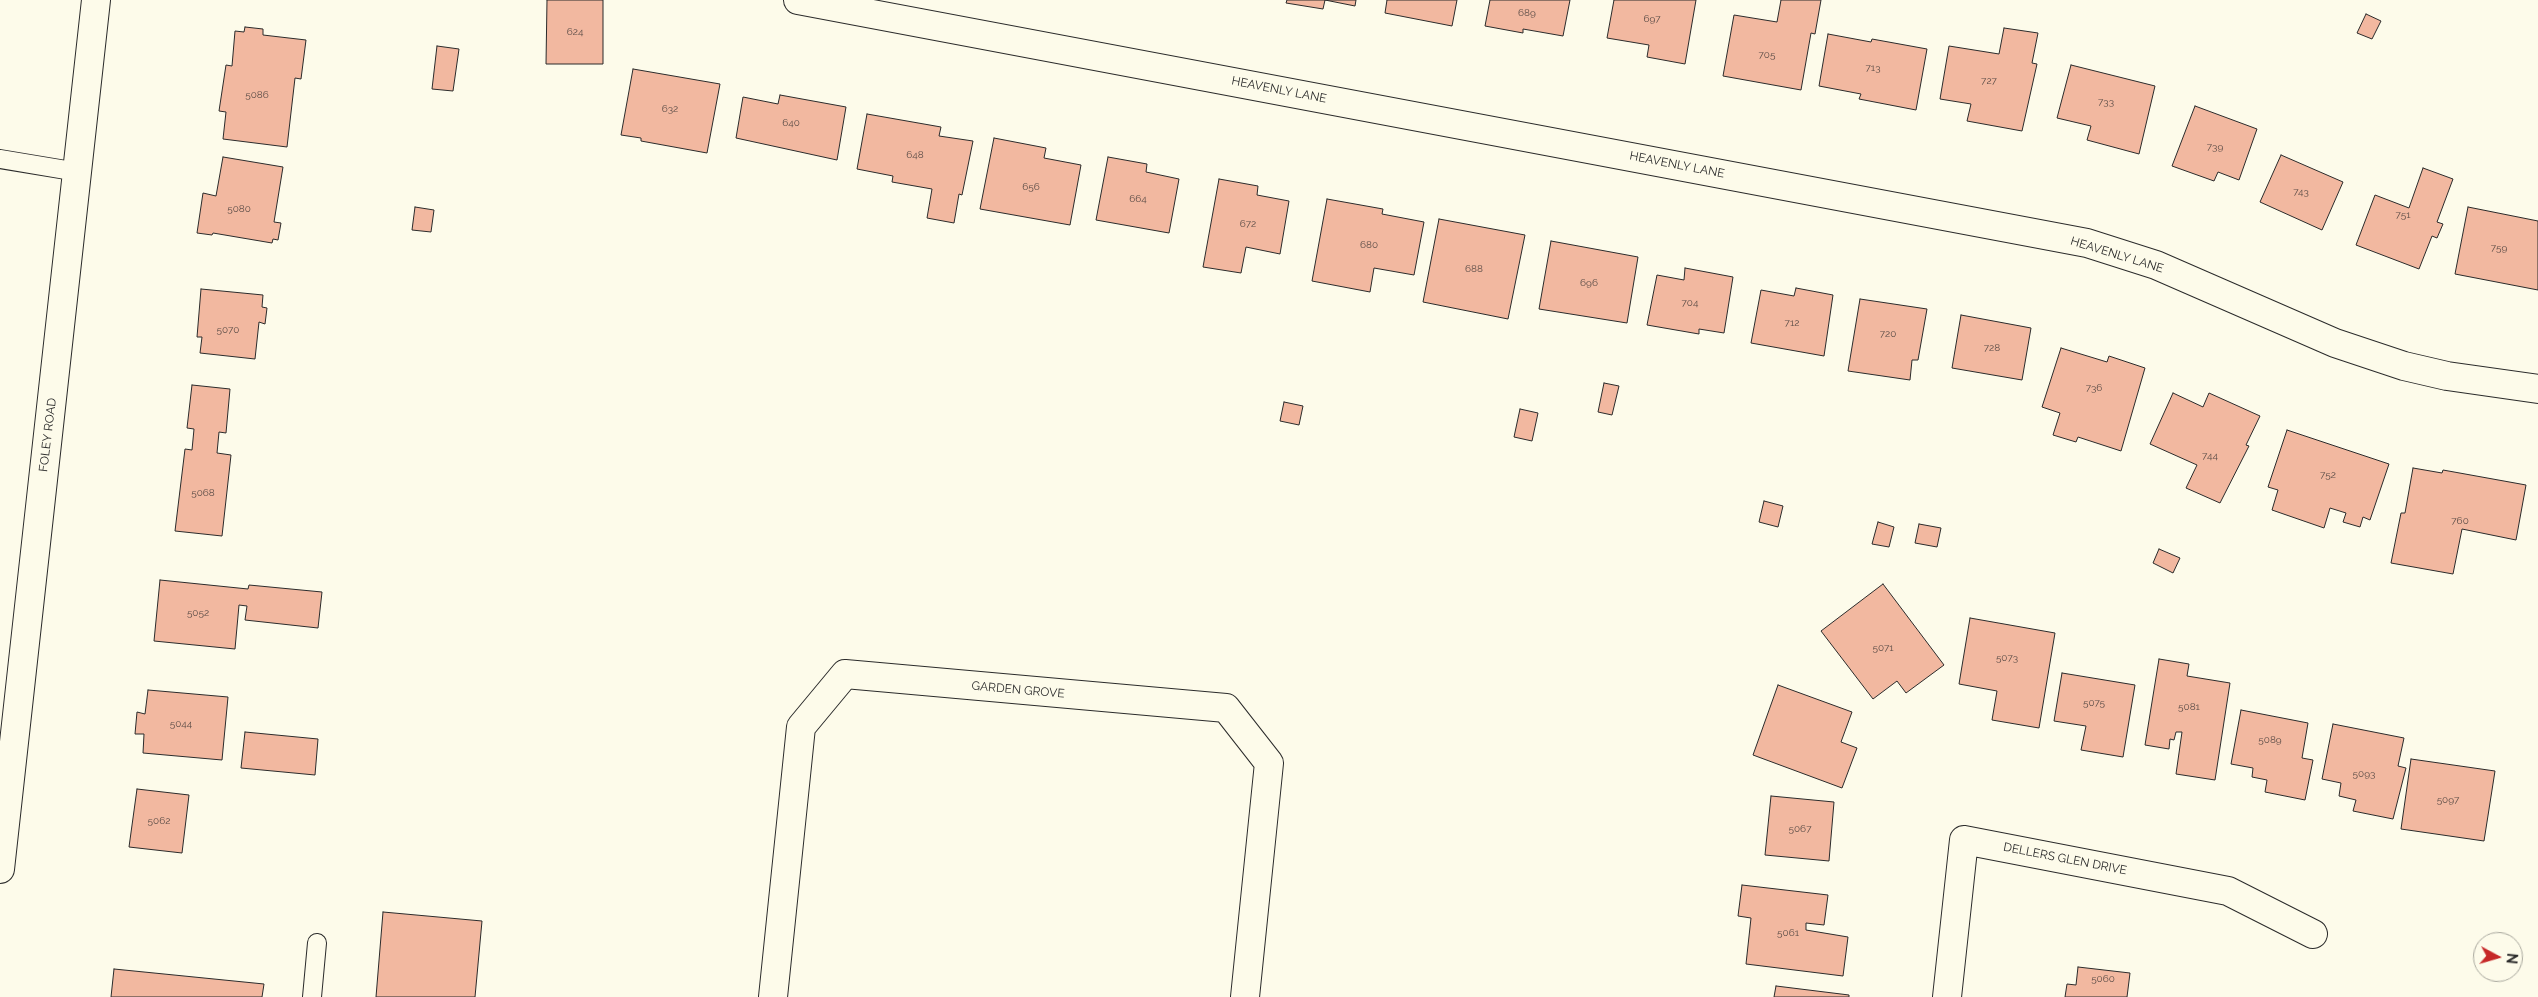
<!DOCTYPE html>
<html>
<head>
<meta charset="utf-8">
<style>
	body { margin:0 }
	#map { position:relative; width:2538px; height:997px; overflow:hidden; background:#fdfbea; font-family:Raleway,sans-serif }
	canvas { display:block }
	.north { position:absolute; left:2473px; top:932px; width:50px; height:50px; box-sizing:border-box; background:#fdfbea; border:1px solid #a9a89e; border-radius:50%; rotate:96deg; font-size:14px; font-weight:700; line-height:20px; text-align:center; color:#2b2b2b }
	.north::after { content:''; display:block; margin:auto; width:18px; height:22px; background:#c62828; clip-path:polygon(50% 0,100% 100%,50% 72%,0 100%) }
</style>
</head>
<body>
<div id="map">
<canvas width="2538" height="997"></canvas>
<div class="north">N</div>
</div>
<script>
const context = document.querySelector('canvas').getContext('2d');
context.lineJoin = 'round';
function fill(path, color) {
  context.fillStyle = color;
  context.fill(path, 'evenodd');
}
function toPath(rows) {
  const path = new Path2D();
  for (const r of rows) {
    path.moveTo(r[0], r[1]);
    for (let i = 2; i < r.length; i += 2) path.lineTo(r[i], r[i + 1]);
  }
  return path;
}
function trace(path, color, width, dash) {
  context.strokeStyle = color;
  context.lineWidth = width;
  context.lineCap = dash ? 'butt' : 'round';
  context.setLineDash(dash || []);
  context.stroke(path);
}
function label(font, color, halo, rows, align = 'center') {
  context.font = font + ' Raleway,sans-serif';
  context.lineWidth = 4;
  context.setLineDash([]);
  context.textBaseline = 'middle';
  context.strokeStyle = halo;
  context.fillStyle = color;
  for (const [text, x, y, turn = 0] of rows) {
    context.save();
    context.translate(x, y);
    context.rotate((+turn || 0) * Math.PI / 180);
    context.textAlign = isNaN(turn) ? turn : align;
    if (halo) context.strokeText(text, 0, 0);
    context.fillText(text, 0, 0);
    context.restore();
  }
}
const building = toPath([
	[547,0,603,0,603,64,546,64,547,0],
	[1287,0,1356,0,1355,6,1325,0,1323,9,1286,3,1287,0],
	[1387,0,1457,0,1452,26,1385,13,1387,0],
	[1490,0,1570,0,1563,36,1523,29,1523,33,1485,26,1490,0],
	[1614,0,1696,0,1685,64,1647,57,1649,45,1607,38,1614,0],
	[1781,0,1821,0,1815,34,1811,33,1801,90,1723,76,1734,15,1777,22,1781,0],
	[2366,14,2381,21,2372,39,2357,33,2366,14],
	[245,27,263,29,263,35,306,40,301,79,295,78,287,147,223,139,226,112,219,111,226,65,232,66,235,31,244,32,245,27],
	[2004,28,2038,33,2032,63,2037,64,2022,131,1967,121,1971,104,1940,99,1949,46,1999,54,2004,28],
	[1828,34,1871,42,1872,39,1927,49,1916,110,1859,99,1861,94,1819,86,1828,34],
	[437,46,459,49,453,91,432,89,437,46],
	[2071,65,2155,86,2139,154,2087,140,2091,126,2057,118,2071,65],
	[633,69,720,84,707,153,641,141,641,138,621,135,633,69],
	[780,95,846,107,837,160,736,138,743,97,778,104,780,95],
	[2195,106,2257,129,2239,180,2218,172,2214,181,2172,166,2195,106],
	[867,114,941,127,939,136,973,141,962,195,959,194,954,223,927,218,932,189,892,182,893,176,857,169,867,114],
	[994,138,1046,148,1044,158,1081,165,1070,225,980,209,994,138],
	[2281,155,2343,182,2322,230,2260,202,2281,155],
	[223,157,283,167,274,222,281,223,278,240,273,239,272,243,213,233,212,235,197,233,203,193,216,196,223,157],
	[1108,157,1147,164,1146,172,1179,179,1169,233,1096,220,1108,157],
	[2423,168,2453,179,2437,222,2443,224,2437,238,2432,236,2419,269,2356,245,2375,195,2409,208,2423,168],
	[1219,179,1258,186,1257,195,1289,201,1280,254,1246,247,1241,273,1203,267,1219,179],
	[1327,199,1383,209,1382,214,1424,222,1414,275,1374,268,1370,292,1312,281,1327,199],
	[415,207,434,210,431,232,412,230,415,207],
	[2468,207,2538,221,2538,290,2455,274,2468,207],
	[1439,219,1525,235,1508,319,1423,302,1439,219],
	[1551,241,1638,257,1627,323,1539,309,1551,241],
	[1685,268,1733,277,1724,333,1699,329,1699,334,1647,325,1657,275,1684,280,1685,268],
	[1796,288,1833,295,1824,356,1751,343,1761,290,1794,296,1796,288],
	[201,289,263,295,262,307,267,308,265,324,259,322,255,359,200,353,202,337,197,337,201,289],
	[1860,299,1927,309,1918,360,1912,360,1910,380,1848,371,1860,299],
	[1961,315,2031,328,2022,380,1952,368,1961,315],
	[2061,348,2107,362,2109,356,2145,368,2121,451,2078,437,2076,442,2053,435,2060,413,2042,407,2061,348],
	[1604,383,1619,386,1612,415,1598,412,1604,383],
	[192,385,230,389,226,433,219,432,217,453,231,455,222,536,175,531,185,449,192,450,194,429,187,428,192,385],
	[2173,393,2203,407,2209,393,2260,416,2246,445,2249,446,2220,503,2186,488,2197,465,2150,444,2173,393],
	[1284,402,1303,406,1299,425,1280,421,1284,402],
	[1520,409,1538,413,1532,441,1514,437,1520,409],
	[2287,430,2389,464,2370,520,2363,517,2360,527,2343,522,2346,513,2330,508,2324,528,2272,510,2278,490,2268,487,2287,430],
	[2413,468,2442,473,2443,470,2526,485,2516,540,2462,529,2453,574,2391,563,2401,513,2405,513,2413,468],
	[1764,501,1783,506,1778,527,1759,522,1764,501],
	[1878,522,1894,527,1889,547,1872,544,1878,522],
	[1919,524,1941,528,1937,547,1915,543,1919,524],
	[2159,549,2180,558,2173,573,2153,563,2159,549],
	[160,580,248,589,249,585,322,592,318,628,245,620,247,606,239,605,235,649,154,641,160,580],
	[1883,584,1944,665,1906,693,1897,681,1873,699,1821,631,1883,584],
	[1970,618,2055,633,2039,728,1992,720,1997,691,1959,684,1970,618],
	[2159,659,2189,664,2187,676,2230,683,2215,780,2176,774,2182,732,2176,732,2174,740,2170,739,2169,749,2145,745,2159,659],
	[2062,673,2135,685,2123,757,2081,750,2086,726,2054,721,2062,673],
	[1778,685,1852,712,1841,742,1857,748,1842,788,1753,755,1778,685],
	[148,690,228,697,222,760,143,753,144,734,135,734,137,712,145,714,148,690],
	[2241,710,2308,723,2302,758,2313,760,2305,800,2265,792,2267,780,2252,777,2253,768,2231,764,2241,710],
	[2333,724,2404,738,2398,766,2406,768,2393,819,2353,811,2356,800,2339,796,2341,783,2322,779,2333,724],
	[245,732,318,739,315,775,241,768,245,732],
	[2411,759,2495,771,2484,841,2401,829,2411,759],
	[137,789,189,795,182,853,129,847,137,789],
	[1771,796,1834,802,1829,861,1765,855,1771,796],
	[1742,885,1828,895,1824,925,1806,923,1806,930,1848,937,1843,976,1746,964,1751,918,1738,916,1742,885],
	[383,912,482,921,475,997,376,997,383,912],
	[2078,967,2130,973,2127,997,2065,997,2067,984,2076,985,2078,967],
	[114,969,264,984,262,997,111,997,114,969],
	[1776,986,1849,995,1849,997,1774,997,1776,986]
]);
const lane = toPath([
	[0,159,78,172],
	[312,997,317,943]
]);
const street = toPath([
	[798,0,2087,243,2156,265,2335,343,2404,366,2447,376,2538,389],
	[773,997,801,727,845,674,1226,708,1269,763,1245,997],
	[1947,997,1964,840,2228,891,2313,934]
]);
const secondary = toPath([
	[0,869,96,0]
]);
const numberNames = [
	["689",1527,13],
	["697",1652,19],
	["624",575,32],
	["705",1767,55],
	["713",1873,68],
	["727",1989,81],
	["5086",257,95],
	["733",2106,102],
	["632",670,109],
	["640",791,123],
	["739",2215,147],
	["648",915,155],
	["656",1031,187],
	["743",2301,192],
	["664",1138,199],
	["5080",239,209],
	["751",2403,215],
	["672",1248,224],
	["680",1369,245],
	["759",2499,248],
	["688",1474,269],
	["696",1589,283],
	["704",1690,303],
	["712",1792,323],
	["5070",228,330],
	["720",1888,334],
	["728",1992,348],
	["736",2094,388],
	["744",2210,456],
	["752",2328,475],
	["5068",203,493],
	["760",2460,521],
	["5052",198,613],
	["5071",1883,648],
	["5073",2007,658],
	["5075",2094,703],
	["5081",2189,707],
	["5044",181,724],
	["5089",2270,740],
	["5093",2364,774],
	["5097",2448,800],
	["5062",159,821],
	["5067",1800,829],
	["5061",1788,933],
	["5060",2103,979]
];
const streetNames = [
	["HEAVENLY LANE",1279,90,11],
	["HEAVENLY LANE",1677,165,11],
	["HEAVENLY LANE",2117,255,17],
	["FOLEY ROAD",48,435,-83],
	["GARDEN GROVE",1018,690,5],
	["DELLERS GLEN DRIVE",2065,859,11]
];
fill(building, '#f2b8a0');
trace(building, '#2b2b2b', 1);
trace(lane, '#2b2b2b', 20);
trace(street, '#2b2b2b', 30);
trace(secondary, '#2b2b2b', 30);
trace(lane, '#fdfbea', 18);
trace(street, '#fdfbea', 28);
trace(secondary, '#fdfbea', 28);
label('10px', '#5d4e48', null, numberNames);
label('12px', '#2b2b2b', '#fdfbea', streetNames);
</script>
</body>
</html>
